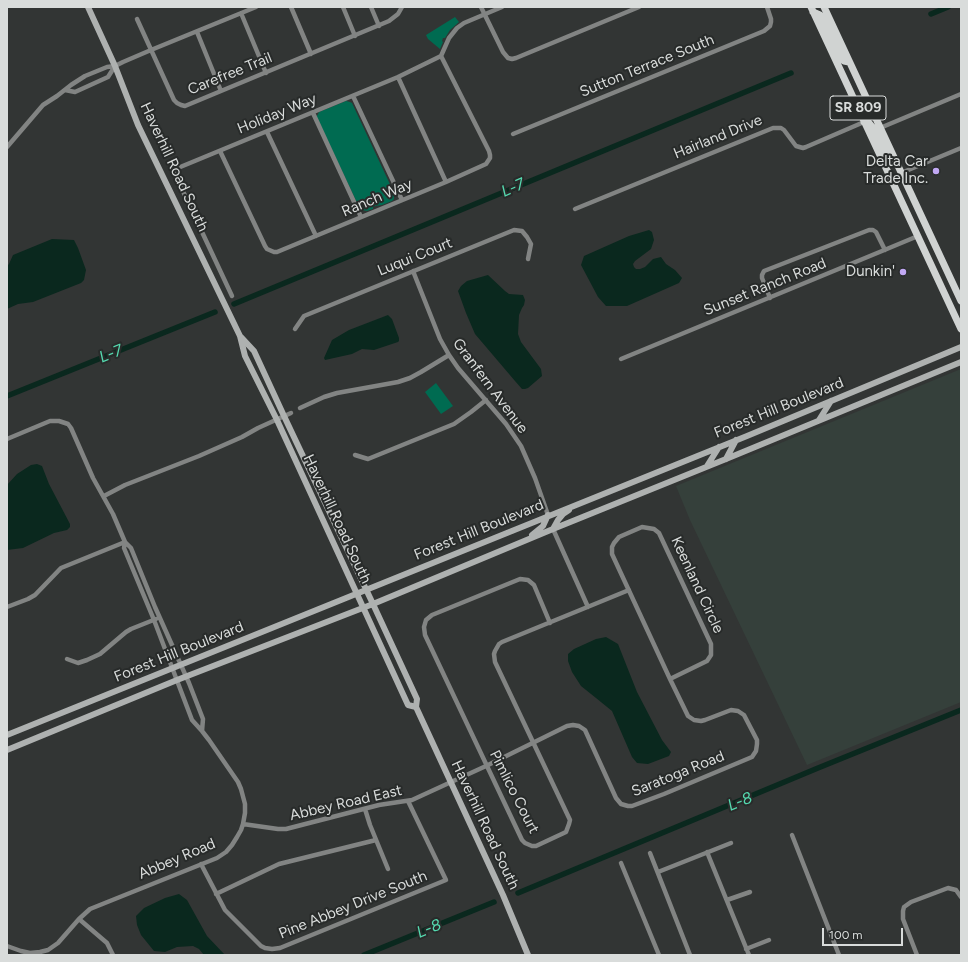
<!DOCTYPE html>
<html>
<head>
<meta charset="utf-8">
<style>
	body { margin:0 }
	#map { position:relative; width:968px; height:962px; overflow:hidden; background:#323534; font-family:Figtree,sans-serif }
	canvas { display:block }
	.frame { position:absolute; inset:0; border:8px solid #d9dcdb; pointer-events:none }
	.scale { position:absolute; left:822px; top:928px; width:81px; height:18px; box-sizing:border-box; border:2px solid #d9dcdb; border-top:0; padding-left:5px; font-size:12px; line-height:14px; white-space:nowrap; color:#d9dcdb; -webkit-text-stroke:3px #282b2a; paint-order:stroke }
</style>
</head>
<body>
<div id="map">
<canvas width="968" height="962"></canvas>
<div class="frame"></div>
<div class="scale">100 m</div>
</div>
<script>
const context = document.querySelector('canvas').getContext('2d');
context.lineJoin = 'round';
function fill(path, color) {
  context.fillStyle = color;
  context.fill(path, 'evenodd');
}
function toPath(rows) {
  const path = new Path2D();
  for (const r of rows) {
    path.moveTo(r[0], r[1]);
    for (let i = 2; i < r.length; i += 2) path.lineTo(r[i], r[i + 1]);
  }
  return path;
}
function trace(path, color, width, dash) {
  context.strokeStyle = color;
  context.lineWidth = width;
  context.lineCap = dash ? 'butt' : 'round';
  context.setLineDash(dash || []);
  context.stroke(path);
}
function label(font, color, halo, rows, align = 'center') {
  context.font = font + ' Figtree,sans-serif';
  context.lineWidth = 4;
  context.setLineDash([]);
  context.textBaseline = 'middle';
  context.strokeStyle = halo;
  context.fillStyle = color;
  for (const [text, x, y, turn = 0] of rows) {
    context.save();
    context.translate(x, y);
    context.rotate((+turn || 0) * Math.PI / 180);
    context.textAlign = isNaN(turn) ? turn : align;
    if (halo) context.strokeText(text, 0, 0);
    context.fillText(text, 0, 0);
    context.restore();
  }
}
const built = toPath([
	[961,369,961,702,807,765,690,520,676,486]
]);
const green = toPath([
	[455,17,459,22,450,30,445,38,443,38,442,41,443,42,440,49,428,39,426,35],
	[346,101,350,102,352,103,395,195,394,197,394,199,392,201,382,205,375,206,373,207,373,209,367,211,362,210,360,209,317,118,317,116,319,112],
	[436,383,453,406,441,414,425,392]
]);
const water = toPath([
	[649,230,652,232,654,240,651,249,635,261,633,264,634,267,636,269,640,269,645,267,653,259,661,257,666,264,675,270,682,278,679,283,627,306,606,306,598,297,581,265,584,256,629,236],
	[52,239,74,240,78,248,86,270,84,280,81,283,33,302,18,304,7,309,7,266,9,264,13,255],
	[488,275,505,291,509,294,523,295,525,300,524,305,522,308,519,315,518,334,521,342,541,369,542,376,528,388,525,389,522,389,515,381,475,334,466,313,458,291,461,286,467,281],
	[388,315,392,319,399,338,399,341,398,342,374,350,362,349,352,354,325,360,324,358,332,340,349,330],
	[37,464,42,466,49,484,70,524,70,527,67,530,54,533,23,548,7,550,7,485,17,474,31,465],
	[606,637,618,644,637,692,662,740,671,752,669,756,648,764,637,763,632,757,612,711,596,698,581,686,572,672,568,661,568,654,574,649,596,639],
	[179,894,187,900,207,936,225,955,204,955,199,949,193,946,177,947,165,952,154,951,141,935,137,925,136,916,144,908,165,898]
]);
const canal = toPath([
	[931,14,948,7],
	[234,304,791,73],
	[7,396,215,312],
	[518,893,818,768,961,710],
	[364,955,494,902]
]);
const street = toPath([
	[291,7,311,54],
	[343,7,355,36],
	[371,7,379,26],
	[481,7,503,52,508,58,512,59,516,58,639,7],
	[241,13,266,73],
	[137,19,174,100,177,103,181,105,185,106,389,21,398,14,402,7],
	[197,32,221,91],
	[398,77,446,182],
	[65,90,75,92,108,77,115,66],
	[353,96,402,200],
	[313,113,361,217],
	[880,128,961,94],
	[267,132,316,236],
	[513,134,764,31,770,26,771,22,771,19,767,7],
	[7,147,43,105,57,96,71,85,85,76,107,67,115,66,123,62,151,50,256,7],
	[220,151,265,246,267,249,274,252,277,252,446,182,486,164,490,158,490,155,489,151,441,56],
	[901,173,961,148],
	[575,209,773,128,781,128,784,130,796,146,803,148,806,147,864,122],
	[413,271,440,339,449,355,458,368,506,424,521,446,535,478,548,515],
	[232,296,173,170,398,77,441,56,449,38,457,28,464,23,502,7],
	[770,298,762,278,762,275,764,271,869,230,873,230,876,232,885,250],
	[295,329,304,316,514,230,522,231,527,237,531,244,528,259],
	[621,359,882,251,918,236],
	[300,408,324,397,337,393,398,382,410,378,421,372,449,355],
	[7,439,50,421,59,421,68,424,71,428,93,478,113,514,125,542,124,548,154,620,192,720,202,731,209,740,238,782,241,789,245,804,245,813,243,824,241,830,237,837,232,845,226,852,217,858,90,909,79,919,58,943,48,950,40,952,30,953,21,951,7,946],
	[355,455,368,459,454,424,471,412,486,400],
	[104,496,125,485,199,456,242,437,258,428,291,413],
	[553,529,588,607],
	[125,542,131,548,155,607,189,683,203,719,202,731],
	[7,607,28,599,35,595,61,568,125,542],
	[550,623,534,585,528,580,520,579,432,615,426,620,424,627,425,635,522,840,525,843,532,846,536,846,566,832,569,824,570,820,495,662,494,654,495,651,499,644,502,642,629,590],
	[67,659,78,663,87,660,100,654,126,632,131,629,156,619],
	[365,809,370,825,388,869],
	[243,824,278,829,286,829,379,805,412,800,486,766,567,726,573,725,579,726,585,730,616,798,621,804,628,806,632,806,664,794,752,757,756,751,757,744,757,740,744,715,738,711,731,710,705,720,701,721,694,720,688,716,670,679,612,554,612,547,614,543,619,537,642,527,654,529,659,533,711,644,711,655,707,661,670,679],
	[792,835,839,955],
	[707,852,749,955],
	[650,853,690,955],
	[621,863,659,955],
	[201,864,225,910,261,946,265,948,272,949,280,948,446,880,408,801],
	[658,872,731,843],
	[216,894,279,864,376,840],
	[727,900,750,892],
	[79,919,107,943,113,955],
	[746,949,769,940],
	[917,955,903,919,903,911,904,907,911,902,948,888,956,890,961,897]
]);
const secondary = toPath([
	[88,7,115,66,138,125,240,336,245,356,277,420,408,705,416,707],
	[241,337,254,351,284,416,373,604,417,699,416,707,503,895,528,955],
	[819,420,831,401],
	[726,459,736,440],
	[707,466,719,447],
	[553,529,558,520,563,514,569,510],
	[532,535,543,526,548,515],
	[7,735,747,436,961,347],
	[7,750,177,680,373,604,553,529,726,459,961,362]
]);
const primary = toPath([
	[811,7,961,329],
	[824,7,961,301],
	[813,12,820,15,840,57,844,61,849,62],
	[864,122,869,123,874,129,886,152,891,159]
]);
const markers = [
	[936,171,4,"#c1a8f3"],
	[903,272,4,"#c1a8f3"]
];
const shields = [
	[858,108,56]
];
const shieldNames = [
	["SR 809",858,108]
];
const streetNames = [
	["Sutton Terrace South",647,66,-22],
	["Carefree Trail",230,74,-22],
	["Holiday Way",277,114,-22],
	["Hairland Drive",718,137,-22],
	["Haverhill Road South",174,167,65],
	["Ranch Way",377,198,-23],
	["Luqui Court",415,257,-22],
	["Sunset Ranch Road",765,287,-22],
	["Granfern Avenue",490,386,53],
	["Forest Hill Boulevard",779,408,-22],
	["Haverhill Road South",337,519,65],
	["Forest Hill Boulevard",479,530,-22],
	["Keenland Circle",697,585,65],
	["Forest Hill Boulevard",179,652,-22],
	["Saratoga Road",678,774,-22],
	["Pimlico Court",514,792,63],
	["Abbey Road East",346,803,-13],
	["Haverhill Road South",485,825,65],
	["Abbey Road",177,859,-23],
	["Pine Abbey Drive South",353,905,-22]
];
const poiNames = [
	["Delta Car",928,162],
	["Trade Inc.",928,179],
	["Dunkin'",895,272]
];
const waterNames = [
	["L-7",513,188,-23],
	["L-7",111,354,-22],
	["L-8",740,802,-22],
	["L-8",429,929,-22]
];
fill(built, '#35403b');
fill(green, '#006b51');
fill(water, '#0a281e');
trace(canal, '#0a281e', 5.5);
trace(street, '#828483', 4.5);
trace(secondary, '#aeb1b0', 6);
trace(primary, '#d0d3d2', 7);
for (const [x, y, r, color] of markers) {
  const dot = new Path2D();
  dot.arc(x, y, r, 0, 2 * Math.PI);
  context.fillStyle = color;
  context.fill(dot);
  trace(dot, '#282b2a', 1.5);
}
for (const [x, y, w] of shields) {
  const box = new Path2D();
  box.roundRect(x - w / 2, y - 12, w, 24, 3);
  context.fillStyle = '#282b2a';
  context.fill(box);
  trace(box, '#d9dcdb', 1);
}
label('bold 14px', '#d9dcdb', null, shieldNames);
label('15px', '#d9dcdb', '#282b2a', streetNames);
label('15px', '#d9dcdb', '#282b2a', poiNames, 'right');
label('italic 16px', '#55d9af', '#282b2a', waterNames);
</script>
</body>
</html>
